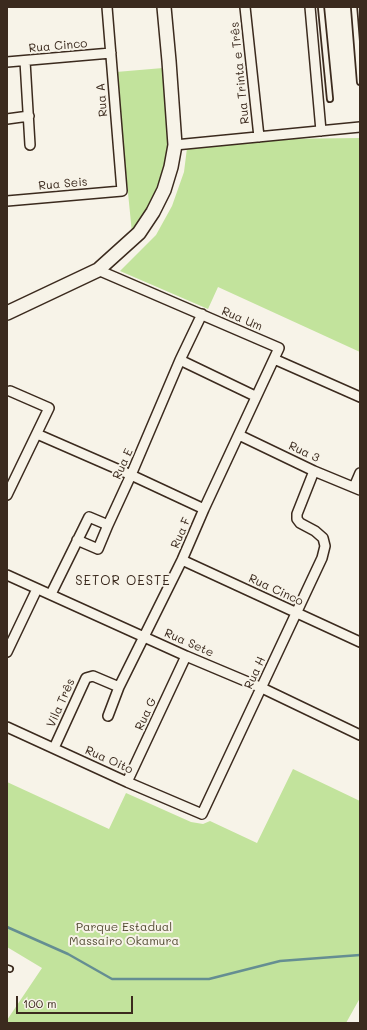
<!DOCTYPE html>
<html>
<head>
<meta charset="utf-8">
<style>
	body { margin:0 }
	#map { position:relative; width:367px; height:1030px; overflow:hidden; background:#f7f3e8; font-family:Mali,sans-serif }
	canvas { display:block }
	.frame { position:absolute; inset:0; border:8px solid #3b2a1e; pointer-events:none }
	.scale { position:absolute; left:16px; top:996px; width:117px; height:18px; box-sizing:border-box; border:2px solid #3b2a1e; border-top:0; padding-left:5px; font-size:12px; line-height:14px; white-space:nowrap; color:#3b2a1e; -webkit-text-stroke:3px #f7f3e8; paint-order:stroke }
</style>
</head>
<body>
<div id="map">
<canvas width="367" height="1030"></canvas>
<div class="frame"></div>
<div class="scale">100 m</div>
</div>
<script>
const context = document.querySelector('canvas').getContext('2d');
context.lineJoin = 'round';
function fill(path, color) {
  context.fillStyle = color;
  context.fill(path, 'evenodd');
}
function toPath(rows) {
  const path = new Path2D();
  for (const r of rows) {
    path.moveTo(r[0], r[1]);
    for (let i = 2; i < r.length; i += 2) path.lineTo(r[i], r[i + 1]);
  }
  return path;
}
function trace(path, color, width, dash) {
  context.strokeStyle = color;
  context.lineWidth = width;
  context.lineCap = dash ? 'butt' : 'round';
  context.setLineDash(dash || []);
  context.stroke(path);
}
function label(font, color, halo, rows, align = 'center') {
  context.font = font + ' Mali,sans-serif';
  context.lineWidth = 4;
  context.setLineDash([]);
  context.textBaseline = 'middle';
  context.strokeStyle = halo;
  context.fillStyle = color;
  for (const [text, x, y, turn = 0] of rows) {
    context.save();
    context.translate(x, y);
    context.rotate((+turn || 0) * Math.PI / 180);
    context.textAlign = isNaN(turn) ? turn : align;
    if (halo) context.strokeText(text, 0, 0);
    context.fillText(text, 0, 0);
    context.restore();
  }
}
const green = toPath([
	[163,68,168,139,165,161,160,179,150,204,132,233,116,72],
	[360,138,360,352,218,287,208,309,120,271,156,235,172,206,184,172,188,140],
	[293,769,360,801,360,998,346,1023,7,1023,7,1020,42,968,7,947,7,782,109,829,126,793,191,822,203,824,210,821,257,843]
]);
const stream = toPath([
	[7,927,68,954,112,979,209,979,280,961,360,955]
]);
const service = toPath([
	[321,7,330,99],
	[354,7,360,82],
	[7,968,10,969]
]);
const minor = toPath([
	[245,7,259,137],
	[310,7,321,131],
	[25,61,30,145],
	[7,62,111,53],
	[7,119,29,116],
	[175,145,360,127],
	[7,201,122,191,107,7],
	[98,270,279,348,204,509,182,560,119,687,108,716],
	[274,359,360,397],
	[180,360,255,396],
	[37,434,131,475,204,509],
	[239,435,314,471,360,490],
	[354,487,360,473],
	[7,495,49,408,10,391],
	[77,540,98,549,108,525],
	[182,560,360,642],
	[7,575,186,656,262,688,360,735],
	[51,594,89,517,108,525,131,475,180,360,202,314],
	[7,652,37,589],
	[7,727,127,782,202,814,322,558,325,546,323,538,315,531,300,523,297,519,297,514,314,471],
	[54,748,86,678,93,676,119,687],
	[127,782,186,656]
]);
const secondary = toPath([
	[7,313,98,270,139,233,153,212,164,190,171,167,175,145,169,61,164,7]
]);
const streetNames = [
	["Rua Cinco",58,46,-5],
	["Rua Trinta e Três",240,73,-96],
	["Rua A",102,100,-95],
	["Rua Seis",63,184,-5],
	["Rua Um",242,319,23],
	["Rua 3",304,452,25],
	["Rua E",123,464,-66],
	["Rua F",181,533,-67],
	["Rua Cinco",276,590,25],
	["Rua Sete",189,643,24],
	["Rua H",255,673,-65],
	["Vila Três",61,703,-66],
	["Rua G",146,714,-65],
	["Rua Oito",109,760,24]
];
const parkNames = [
	["Parque Estadual",124,927],
	["Massairo Okamura",124,941]
];
const neighbourhoodNames = [
	["SETOR OESTE",123,581]
];
fill(green, '#c2e39c');
trace(stream, '#658e92', 2.5);
trace(service, '#3b2a1e', 8);
trace(minor, '#3b2a1e', 12);
trace(secondary, '#3b2a1e', 16);
trace(service, '#f7f3e8', 4.5);
trace(minor, '#f7f3e8', 9);
trace(secondary, '#f7f3e8', 13);
label('12px', '#3b2a1e', '#f7f3e8', streetNames);
label('12px', '#564f37', '#f7f3e8', parkNames);
context.letterSpacing = '1px';
label('13px', '#3b2a1e', '#f7f3e8', neighbourhoodNames);
context.letterSpacing = '0px';
</script>
</body>
</html>
